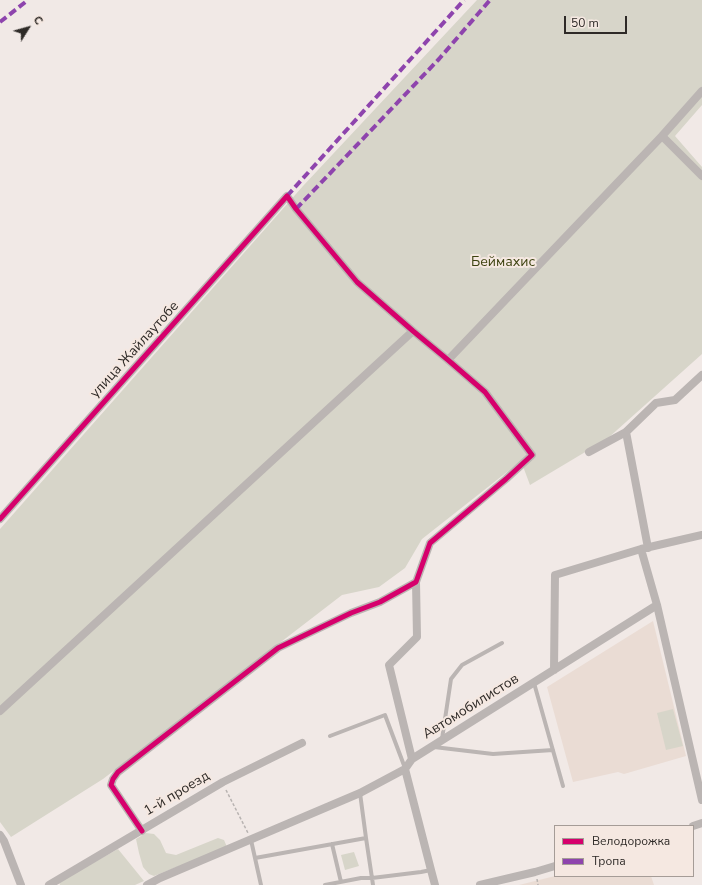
<!DOCTYPE html>
<html>
<head>
<meta charset="utf-8">
<style>
	body { margin:0 }
	#map { position:relative; width:702px; height:885px; overflow:hidden; background:#f1e9e6; font-family:"Nunito Sans",sans-serif }
	canvas { display:block }
	.legend { position:absolute; left:554px; top:825px; width:140px; height:52px; box-sizing:border-box; background:#f5e8e1; border:1px solid #a59c97; margin:0; padding:5px 7px; list-style:none; font-size:12px; color:#2e2a27 }
	.legend li { display:flex; align-items:center; gap:8px; height:20px }
	.legend b { width:20px; border:1px solid #a59c97 }
	.north { position:absolute; left:8px; top:8px; width:40px; height:40px; -webkit-text-stroke:3px #f5e8e1; paint-order:stroke; rotate:53deg; font-size:11px; font-weight:700; line-height:16px; text-align:center; color:#2e2a27 }
	.north::after { content:''; display:block; margin:auto; width:14px; height:18px; background:#2e2a27; clip-path:polygon(50% 0,100% 100%,50% 72%,0 100%) }
	.scale { position:absolute; left:564px; top:16px; width:63px; height:18px; box-sizing:border-box; border:2px solid #2e2a27; border-top:0; padding-left:5px; font-size:12px; line-height:14px; white-space:nowrap; color:#2e2a27; -webkit-text-stroke:3px #f5e8e1; paint-order:stroke }
</style>
</head>
<body>
<div id="map">
<canvas width="702" height="885"></canvas>
<ul class="legend">
<li><b style="height:5px;background:#d6006c"></b>Велодорожка</li>
<li><b style="height:5px;background:#8e44ad"></b>Тропа</li>
</ul>
<div class="north">С</div>
<div class="scale">50 m</div>
</div>
<script>
const context = document.querySelector('canvas').getContext('2d');
context.lineJoin = 'round';
function fill(path, color) {
  context.fillStyle = color;
  context.fill(path, 'evenodd');
}
function toPath(rows) {
  const path = new Path2D();
  for (const r of rows) {
    path.moveTo(r[0], r[1]);
    for (let i = 2; i < r.length; i += 2) path.lineTo(r[i], r[i + 1]);
  }
  return path;
}
function trace(path, color, width, dash) {
  context.strokeStyle = color;
  context.lineWidth = width;
  context.lineCap = dash ? 'butt' : 'round';
  context.setLineDash(dash || []);
  context.stroke(path);
}
function label(font, color, halo, rows, align = 'center') {
  context.font = font + ' "Nunito Sans",sans-serif';
  context.lineWidth = 4;
  context.setLineDash([]);
  context.textBaseline = 'middle';
  context.strokeStyle = halo;
  context.fillStyle = color;
  for (const [text, x, y, turn = 0] of rows) {
    context.save();
    context.translate(x, y);
    context.rotate((+turn || 0) * Math.PI / 180);
    context.textAlign = isNaN(turn) ? turn : align;
    if (halo) context.strokeText(text, 0, 0);
    context.fillText(text, 0, 0);
    context.restore();
  }
}
const built = toPath([
	[653,621,686,756,624,774,618,772,573,782,547,687],
	[555,876,651,876,654,885,519,885]
]);
const green = toPath([
	[477,0,702,0,702,105,675,136,702,167,702,354,607,439,530,485,521,461,422,539,405,568,379,587,342,595,103,779,11,837,0,822,0,529,303,186],
	[673,709,683,746,666,750,657,713],
	[146,833,154,834,160,840,166,853,176,855,218,838,224,840,227,847,154,876,149,874,143,867,139,853,136,839],
	[118,849,144,881,135,885,60,885,59,882],
	[354,852,359,866,345,870,341,855]
]);
const path = toPath([
	[226,790,248,833],
	[537,879,538,885]
]);
const service = toPath([
	[534,683,563,786],
	[330,736,385,715,405,768],
	[442,739,451,679,462,665,502,643],
	[434,747,493,754,553,750],
	[360,793,366,838],
	[251,840,255,858,366,838,372,878,421,872,431,870],
	[332,844,341,882],
	[255,858,261,885],
	[325,885,361,878,372,878,373,885]
]);
const minor = toPath([
	[662,136,702,176],
	[448,360,662,136,702,91],
	[626,432,648,548],
	[589,452,626,432,656,403,675,400,702,375],
	[0,519,287,196,296,209,357,282,413,331,448,360,485,392,532,455,506,479,430,543,416,582,380,602,351,613,278,648,118,772,113,779,111,785,142,831],
	[641,549,657,605,702,800],
	[554,670,555,575,641,549,702,535],
	[0,711,413,331],
	[412,759,389,665,417,637,416,582],
	[405,769,431,870,435,885],
	[693,826,702,823],
	[0,835,4,841,21,885],
	[49,885,223,782,302,743],
	[147,885,160,878,360,793,405,769,412,759,657,605],
	[480,885,535,872,555,866]
]);
const quiet = toPath([
	[0,22,28,0],
	[287,196,464,0],
	[296,209,439,59,490,0]
]);
const cycleway = toPath([
	[0,519,287,196,296,209,357,282,413,331,448,360,485,392,532,455,506,479,430,543,416,582,380,602,351,613,278,648,118,772,113,779,111,785,142,831]
]);
const parkNames = [
	["Беймахис",503,263]
];
const streetNames = [
	["улица Жайлаутобе",135,350,-48],
	["Автомобилистов",471,707,-32],
	["1-й проезд",177,794,-31]
];
fill(built, '#eadcd4');
fill(green, '#d7d5c9');
trace(path, '#b8b3b1', 1.5, [3, 2]);
trace(service, '#bbb5b3', 4);
trace(minor, '#bbb5b3', 8);
trace(quiet, '#8e44ad', 4, [8, 4]);
trace(cycleway, '#d6006c', 5);
label('14px', '#3d420f', '#f5e8e1', parkNames);
label('14px', '#2e2a27', '#f5e8e1', streetNames);
</script>
</body>
</html>
